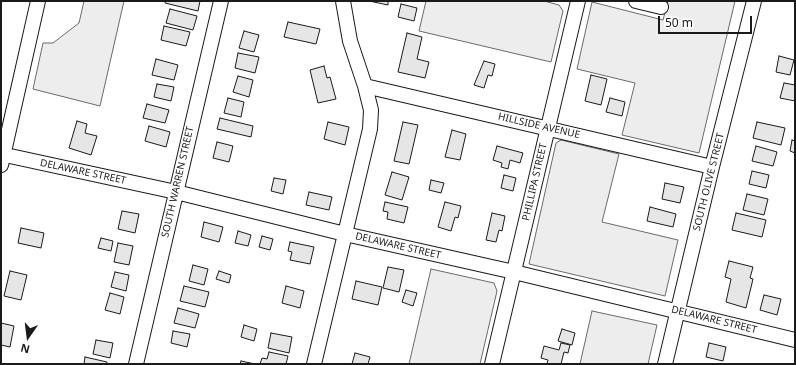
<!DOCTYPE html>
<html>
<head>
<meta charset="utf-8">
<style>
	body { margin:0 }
	#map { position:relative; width:796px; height:365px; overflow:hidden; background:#fff; font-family:"Noto Sans",sans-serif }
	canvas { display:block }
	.frame { position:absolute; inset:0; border:2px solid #1a1a1a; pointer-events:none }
	.north { position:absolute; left:8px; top:317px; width:40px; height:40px; -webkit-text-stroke:3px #fff; paint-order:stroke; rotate:194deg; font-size:11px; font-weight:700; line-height:16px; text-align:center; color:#1a1a1a }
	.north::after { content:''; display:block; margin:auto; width:14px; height:18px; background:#1a1a1a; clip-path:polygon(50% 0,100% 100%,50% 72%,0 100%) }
	.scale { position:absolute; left:658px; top:16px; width:94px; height:18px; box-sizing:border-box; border:2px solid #1a1a1a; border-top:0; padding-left:5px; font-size:12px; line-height:14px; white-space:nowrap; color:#1a1a1a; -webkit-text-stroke:3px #fff; paint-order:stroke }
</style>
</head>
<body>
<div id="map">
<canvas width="796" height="365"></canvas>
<div class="frame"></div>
<div class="north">N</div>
<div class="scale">50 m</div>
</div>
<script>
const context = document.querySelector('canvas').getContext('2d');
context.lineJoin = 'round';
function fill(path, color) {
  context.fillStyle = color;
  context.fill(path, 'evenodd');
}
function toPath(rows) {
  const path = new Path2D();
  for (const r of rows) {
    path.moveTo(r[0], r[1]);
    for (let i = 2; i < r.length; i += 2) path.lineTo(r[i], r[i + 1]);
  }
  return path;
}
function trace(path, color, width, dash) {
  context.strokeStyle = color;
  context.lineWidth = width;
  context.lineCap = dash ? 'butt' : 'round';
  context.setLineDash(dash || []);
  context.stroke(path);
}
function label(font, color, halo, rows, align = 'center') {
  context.font = font + ' "Noto Sans",sans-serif';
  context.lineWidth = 3;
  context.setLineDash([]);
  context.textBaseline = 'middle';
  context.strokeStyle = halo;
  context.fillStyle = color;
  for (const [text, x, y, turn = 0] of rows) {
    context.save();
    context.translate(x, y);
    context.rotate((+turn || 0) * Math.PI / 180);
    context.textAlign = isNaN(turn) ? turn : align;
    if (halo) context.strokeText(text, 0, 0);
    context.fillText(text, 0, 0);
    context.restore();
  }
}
const built = toPath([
	[84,1,124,1,100,106,33,89,43,43,53,43,79,23,84,1],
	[426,1,544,1,559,5,563,11,551,62,419,31,426,1],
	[668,1,735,1,699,153,622,135,635,83,577,69,592,2,663,20,668,1],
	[561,140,619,154,602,222,678,240,665,296,529,264,556,143,561,140],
	[431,269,494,283,497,291,480,364,409,364,431,269],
	[592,311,657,325,648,364,580,364,592,311]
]);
const building = toPath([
	[165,1,200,1,198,11,165,3,165,1],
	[369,1,388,1,388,5,369,1],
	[401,4,417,8,414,21,398,17,401,4],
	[170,9,197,16,193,30,166,23,170,9],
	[288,22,320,29,316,44,284,37,288,22],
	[164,26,190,32,186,46,161,40,164,26],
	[244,31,259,35,254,52,239,48,244,31],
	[407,33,422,37,417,59,429,62,425,78,398,72,407,33],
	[238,53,259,57,255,73,235,68,238,53],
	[779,56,794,60,790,75,776,72,779,56],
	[156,59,178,65,174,80,152,75,156,59],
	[484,61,495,64,492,76,488,75,484,88,474,85,484,61],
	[324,66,327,78,330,77,336,99,318,103,310,70,324,66],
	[591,75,607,79,601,105,585,101,591,75],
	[238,76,253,80,249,97,233,92,238,76],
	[784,83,795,85,795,101,780,98,784,83],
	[157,84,174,87,171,101,154,97,157,84],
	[228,98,244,102,241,117,224,113,228,98],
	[610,98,625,102,622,116,606,112,610,98],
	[147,104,169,110,165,123,143,118,147,104],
	[220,118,253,126,251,137,217,129,220,118],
	[77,121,87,124,85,133,97,136,91,155,69,148,77,121],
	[328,122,349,127,345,145,324,139,328,122],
	[403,122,418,125,409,164,394,161,403,122],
	[757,122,785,128,781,145,753,138,757,122],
	[149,126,170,132,166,147,145,141,149,126],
	[452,130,466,134,460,160,445,157,452,130],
	[792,140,795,141,795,153,790,151,792,140],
	[217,142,233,146,229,162,213,158,217,142],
	[497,146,523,153,520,163,510,160,508,169,501,167,502,163,493,160,497,146],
	[756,146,777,152,773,166,752,161,756,146],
	[752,171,769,175,766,188,749,184,752,171],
	[392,172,409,177,402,200,385,195,392,172],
	[504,175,516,178,513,191,501,188,504,175],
	[274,178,286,180,283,194,271,191,274,178],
	[431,180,444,183,441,193,429,190,431,180],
	[665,183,684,187,680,203,662,199,665,183],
	[309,192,332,197,329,210,306,205,309,192],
	[747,194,768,199,764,215,743,210,747,194],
	[385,202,408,207,404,223,387,219,388,212,383,211,385,202],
	[445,202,461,206,458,218,455,217,451,231,438,227,445,202],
	[650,207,676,214,673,227,647,221,650,207],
	[122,211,139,214,135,233,118,229,122,211],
	[492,213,505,216,502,231,499,230,496,242,486,240,492,213],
	[736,213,766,220,762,237,732,230,736,213],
	[204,222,223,227,219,242,201,237,204,222],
	[21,228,44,233,41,248,18,243,21,228],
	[238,231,251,235,248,246,235,243,238,231],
	[262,236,273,239,270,250,259,247,262,236],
	[101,238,113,241,111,251,98,248,101,238],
	[290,242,314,247,310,264,290,260,292,252,288,251,290,242],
	[118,243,133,246,129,265,114,262,118,243],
	[729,261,753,267,750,278,753,279,746,308,726,302,731,279,725,277,729,261],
	[193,265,208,269,204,285,189,281,193,265],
	[388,267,404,270,399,292,383,288,388,267],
	[10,271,27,275,21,300,4,296,10,271],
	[219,271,231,275,229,283,216,279,219,271],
	[115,272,129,275,126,291,111,287,115,272],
	[356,281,382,287,378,305,352,299,356,281],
	[184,286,209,292,205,307,180,301,184,286],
	[286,286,304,291,300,308,282,303,286,286],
	[406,290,417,293,413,306,402,302,406,290],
	[110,293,124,297,120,314,105,310,110,293],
	[764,295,781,299,777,315,760,310,764,295],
	[178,308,199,314,195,328,174,323,178,308],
	[1,323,14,326,10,347,1,345,1,323],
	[244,325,257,329,254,341,241,337,244,325],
	[562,329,575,333,572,345,558,341,562,329],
	[173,331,190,334,187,347,171,343,173,331],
	[271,333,292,337,289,353,268,348,271,333],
	[96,340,113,343,110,358,93,354,96,340],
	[561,343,570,345,568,353,564,352,561,364,547,364,548,360,541,358,544,346,559,350,561,343],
	[709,343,726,347,723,361,706,357,709,343],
	[269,352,288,356,286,364,288,364,260,364,262,358,267,359,269,352],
	[355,353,370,357,368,364,348,364,352,364,355,353],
	[85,357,107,362,107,364,84,364,85,357],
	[241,361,255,364,240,364,241,361]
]);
const minor = toPath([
	[636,1,661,7],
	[365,86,712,167],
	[1,154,176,192,345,234,514,272,795,340],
	[1,165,38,1],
	[136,364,221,1],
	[314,364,370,129,371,110,365,86,350,41,343,1],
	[492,364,578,1],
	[665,364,712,167,754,1]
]);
const streetNames = [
	["HILLSIDE AVENUE",539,126,13],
	["DELAWARE STREET",83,172,12],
	["SOUTH WARREN STREET",178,182,-77],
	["PHILLIPA STREET",535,182,-77],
	["SOUTH OLIVE STREET",709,182,-76],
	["DELAWARE STREET",398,246,13],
	["DELAWARE STREET",714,320,14]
];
fill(built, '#ededed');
trace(built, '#6a6a6a', 1);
fill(building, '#e6e6e6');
trace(building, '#1a1a1a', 1);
trace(minor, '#1a1a1a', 16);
trace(minor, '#fff', 14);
label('10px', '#1a1a1a', '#fff', streetNames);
</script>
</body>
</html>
